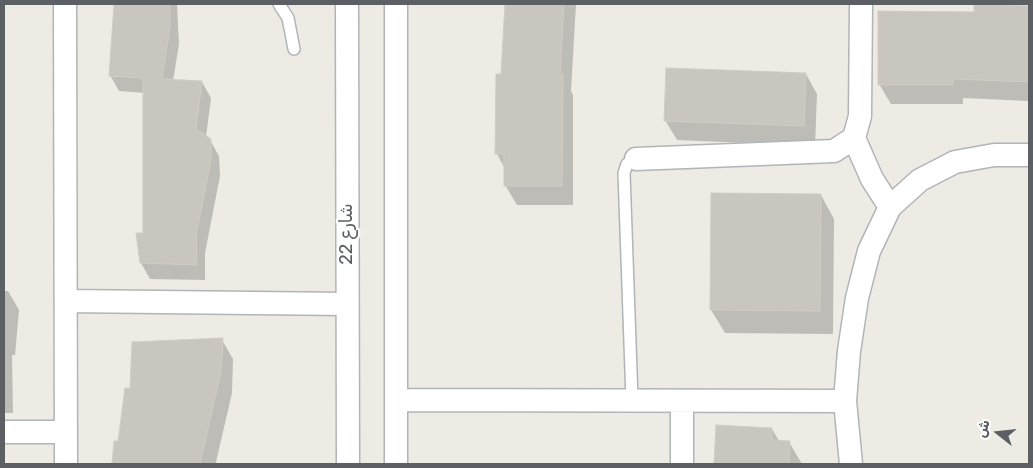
<!DOCTYPE html>
<html>
<head>
<meta charset="utf-8">
<style>
	body { margin:0 }
	#map { position:relative; width:1033px; height:468px; overflow:hidden; background:#edebe4; font-family:Rubik,"Noto Naskh Arabic",sans-serif }
	canvas { display:block }
	.frame { position:absolute; inset:0; border:5px solid #5c5f63; pointer-events:none }
	.north { position:absolute; left:973px; top:408px; width:50px; height:50px; -webkit-text-stroke:4px #fff; paint-order:stroke; rotate:286deg; font-size:14px; font-weight:700; line-height:20px; text-align:center; color:#5c5f63 }
	.north::after { content:''; display:block; margin:auto; width:18px; height:22px; background:#5c5f63; clip-path:polygon(50% 0,100% 100%,50% 72%,0 100%) }
</style>
</head>
<body>
<div id="map">
<canvas width="1033" height="468"></canvas>
<div class="frame"></div>
<div class="north">ش</div>
</div>
<script>
const context = document.querySelector('canvas').getContext('2d');
context.lineJoin = 'round';
function fill(path, color) {
  context.fillStyle = color;
  context.fill(path, 'evenodd');
}
function toPath(rows) {
  const path = new Path2D();
  for (const r of rows) {
    path.moveTo(r[0], r[1]);
    for (let i = 2; i < r.length; i += 2) path.lineTo(r[i], r[i + 1]);
  }
  return path;
}
function trace(path, color, width, dash) {
  context.strokeStyle = color;
  context.lineWidth = width;
  context.lineCap = dash ? 'butt' : 'round';
  context.setLineDash(dash || []);
  context.stroke(path);
}
function label(font, color, halo, rows, align = 'center') {
  context.font = font + ' Rubik,"Noto Naskh Arabic",sans-serif';
  context.lineWidth = 4.5;
  context.setLineDash([]);
  context.textBaseline = 'middle';
  context.strokeStyle = halo;
  context.fillStyle = color;
  for (const [text, x, y, turn = 0] of rows) {
    context.save();
    context.translate(x, y);
    context.rotate((+turn || 0) * Math.PI / 180);
    context.textAlign = isNaN(turn) ? turn : align;
    if (halo) context.strokeText(text, 0, 0);
    context.fillText(text, 0, 0);
    context.restore();
  }
}
const shadow = toPath([
	[115,4,177,4,179,44,173,81,202,82,211,98,206,137,210,140,219,156,220,176,205,253,205,280,150,279,141,263,144,234,145,93,119,91,110,75],
	[507,4,576,4,571,91,573,95,573,205,517,205,505,185,505,169,497,154,497,75,502,75],
	[975,5,1029,7,1029,101,963,98,963,104,891,104,879,84,975,13],
	[806,74,817,94,815,146,677,140,665,120],
	[821,195,834,219,833,334,725,333,711,310],
	[4,291,8,291,19,310,15,355,12,355,13,413,4,413],
	[222,340,233,359,232,393,216,462,217,464,113,464,115,442,119,442,131,390],
	[717,427,772,429,779,441,789,442,802,464,715,464]
]);
const building = toPath([
	[114,4,170,4,170,27,162,79,202,81,196,129,211,139,211,160,196,236,197,265,140,263,136,233,143,233,143,78,109,76,114,4],
	[505,4,564,4,560,74,563,74,562,186,504,186,504,154,495,154,496,74,501,74,505,4],
	[974,4,1029,6,1029,82,953,79,953,85,878,85,878,11,974,12,974,4],
	[666,68,806,73,804,126,664,121,666,68],
	[711,193,821,194,820,311,710,310,711,193],
	[223,338,221,372,200,464,112,464,114,441,118,441,125,388,130,388,132,342,223,338],
	[716,425,772,428,772,440,790,441,789,464,714,464,716,425]
]);
const service = toPath([
	[279,4,288,18,294,49],
	[632,400,624,173,627,164,636,159]
]);
const minor = toPath([
	[65,4,66,464],
	[347,4,348,464],
	[396,4,396,464],
	[861,4,860,116,854,138,872,179,890,207],
	[636,159,834,151,854,138],
	[66,301,347,304],
	[396,400,845,401],
	[4,432,66,432],
	[682,464,682,401],
	[851,464,845,401,849,351,857,298,869,251,890,207,920,180,955,162,994,155,1029,155]
]);
const streetNames = [
	["شارع 22",347,234,-90]
];
fill(shadow, '#0003');
fill(building, '#c9c6c0');
trace(building, '#d1ccc3', 1);
trace(service, '#b1b4b8', 14);
trace(minor, '#b1b4b8', 25);
trace(service, '#fff', 11);
trace(minor, '#fff', 22);
label('18px', '#5c5f63', '#fff', streetNames);
</script>
</body>
</html>
